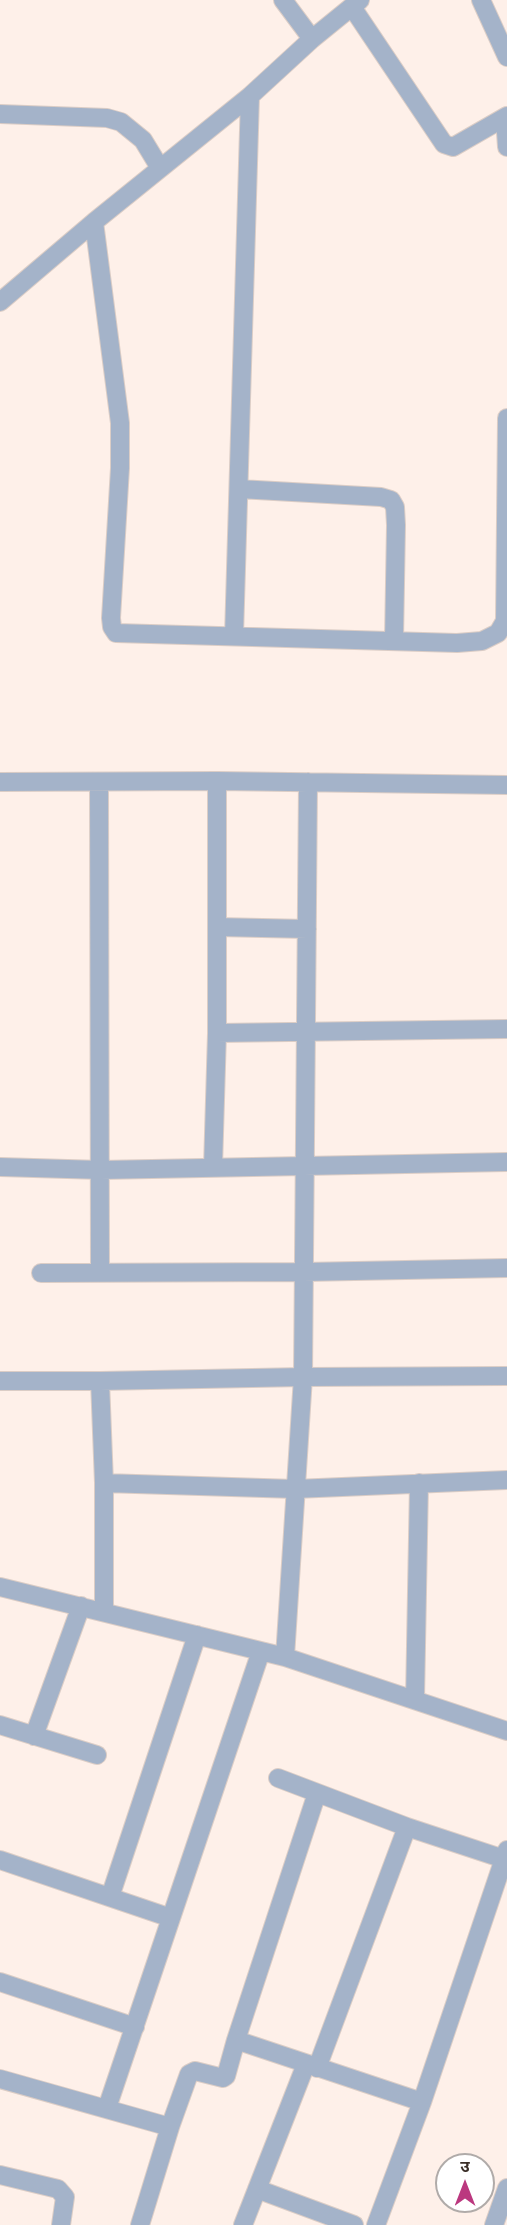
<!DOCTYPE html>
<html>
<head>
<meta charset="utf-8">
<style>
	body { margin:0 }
	#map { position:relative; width:507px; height:2225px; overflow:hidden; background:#fef0e9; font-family:"Fira Sans","Noto Sans Devanagari",sans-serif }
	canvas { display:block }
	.north { position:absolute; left:435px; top:2153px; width:60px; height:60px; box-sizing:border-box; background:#fff; border:2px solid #b0aba9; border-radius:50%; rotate:0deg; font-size:16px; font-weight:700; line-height:24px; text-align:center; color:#3a2e27 }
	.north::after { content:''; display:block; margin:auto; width:21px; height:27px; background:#bb387f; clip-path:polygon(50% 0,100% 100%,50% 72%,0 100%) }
</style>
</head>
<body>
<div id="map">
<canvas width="507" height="2225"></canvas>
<div class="north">उ</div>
</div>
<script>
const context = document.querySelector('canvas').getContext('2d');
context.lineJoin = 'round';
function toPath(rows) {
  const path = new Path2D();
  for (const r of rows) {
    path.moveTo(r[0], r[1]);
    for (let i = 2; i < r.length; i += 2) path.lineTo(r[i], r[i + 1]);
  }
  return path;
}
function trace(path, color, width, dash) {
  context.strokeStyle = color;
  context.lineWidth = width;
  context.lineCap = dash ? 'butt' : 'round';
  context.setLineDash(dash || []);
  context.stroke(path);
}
const minor = toPath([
	[283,0,312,39],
	[481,0,507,57],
	[352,7,444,144,453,147,507,116],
	[0,114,107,118,121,122,143,140,160,168],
	[505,118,507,147],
	[94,222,120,423,120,468,111,618,112,627,116,633,457,643,482,641,498,633,505,621,507,418],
	[0,302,94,222,250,96,312,39,360,0],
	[239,489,381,497,391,500,395,507,396,525,394,641],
	[234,636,250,96],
	[0,782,217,781,507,785],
	[99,783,100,1272],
	[217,927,307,929],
	[217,1033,507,1029],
	[0,1167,101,1170,507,1162],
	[213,1167,217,1033,217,781],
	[41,1273,304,1272,507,1268],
	[0,1381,100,1381,303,1377,507,1376],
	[100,1381,104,1483,104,1612],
	[104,1483,295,1489,507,1480],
	[0,1587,285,1657,507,1731],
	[285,1657,303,1377,308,782],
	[415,1700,419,1483],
	[0,1725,97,1755],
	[34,1736,81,1606],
	[278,1778,407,1827,507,1860],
	[0,1860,171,1918],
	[110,1897,197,1635],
	[0,1982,135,2027],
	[236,2040,317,1793],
	[317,2068,407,1827],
	[0,2079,170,2127,189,2074,195,2071,223,2078,226,2076,236,2040,422,2102],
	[107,2108,261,1651],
	[0,2175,58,2189,65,2197,61,2225],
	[257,2189,354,2225],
	[140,2225,170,2127],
	[243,2225,306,2064],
	[376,2225,422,2102,507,1850],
	[494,2225,507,2188]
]);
trace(minor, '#dbcdc6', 20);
trace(minor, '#a4b3c9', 18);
</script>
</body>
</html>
